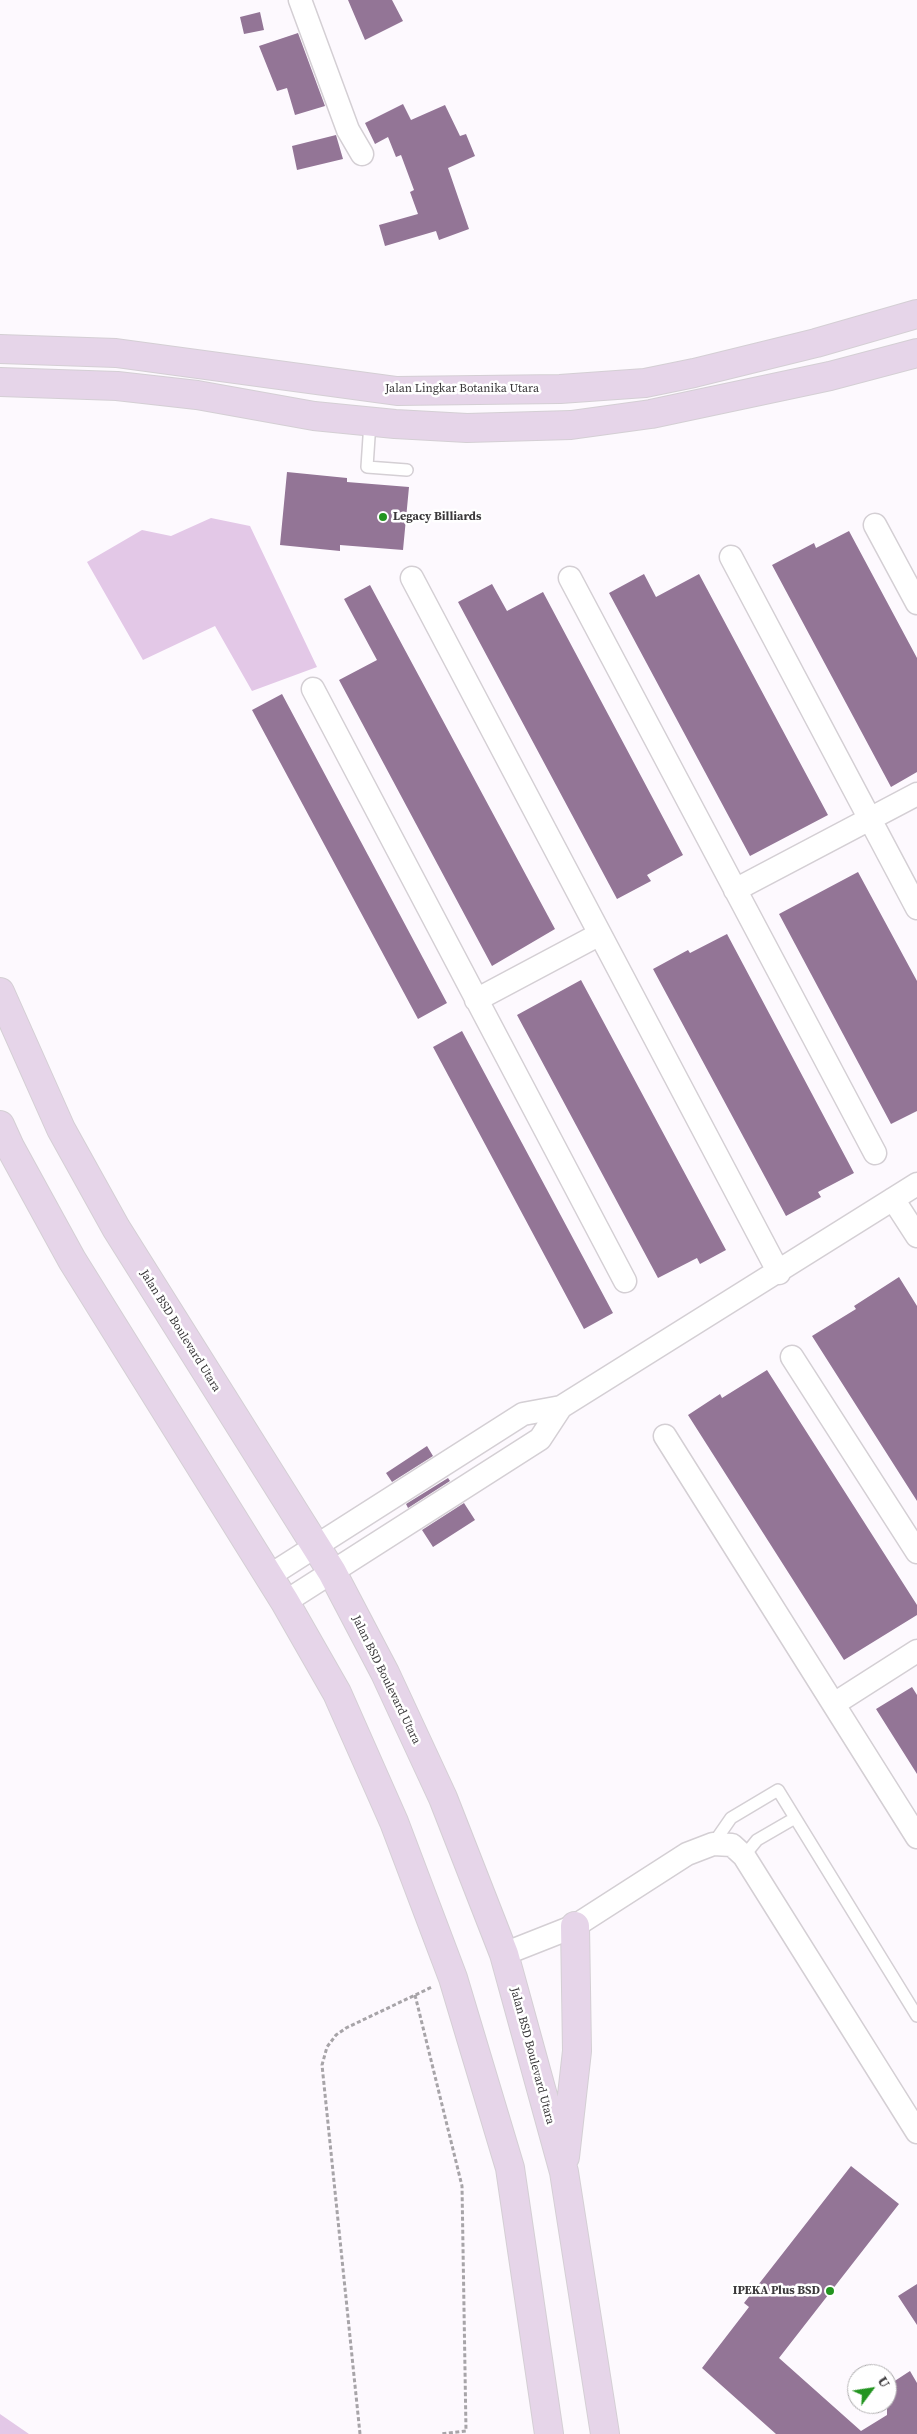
<!DOCTYPE html>
<html>
<head>
<meta charset="utf-8">
<style>
	body { margin:0 }
	#map { position:relative; width:917px; height:2434px; overflow:hidden; background:#fdf9fe; font-family:"Source Serif 4",serif }
	canvas { display:block }
	.north { position:absolute; left:847px; top:2364px; width:50px; height:50px; box-sizing:border-box; background:#fff; border:1px solid #b0afb0; border-radius:50%; rotate:59deg; font-size:14px; font-weight:700; line-height:20px; text-align:center; color:#3a383a }
	.north::after { content:''; display:block; margin:auto; width:18px; height:22px; background:#239420; clip-path:polygon(50% 0,100% 100%,50% 72%,0 100%) }
</style>
</head>
<body>
<div id="map">
<canvas width="917" height="2434"></canvas>
<div class="north">U</div>
</div>
<script>
const context = document.querySelector('canvas').getContext('2d');
context.lineJoin = 'round';
function fill(path, color) {
  context.fillStyle = color;
  context.fill(path, 'evenodd');
}
function toPath(rows) {
  const path = new Path2D();
  for (const r of rows) {
    path.moveTo(r[0], r[1]);
    for (let i = 2; i < r.length; i += 2) path.lineTo(r[i], r[i + 1]);
  }
  return path;
}
function trace(path, color, width, dash) {
  context.strokeStyle = color;
  context.lineWidth = width;
  context.lineCap = dash ? 'butt' : 'round';
  context.setLineDash(dash || []);
  context.stroke(path);
}
function label(font, color, halo, rows, align = 'center') {
  context.font = font + ' "Source Serif 4",serif';
  context.lineWidth = 5;
  context.setLineDash([]);
  context.textBaseline = 'middle';
  context.strokeStyle = halo;
  context.fillStyle = color;
  for (const [text, x, y, turn = 0] of rows) {
    context.save();
    context.translate(x, y);
    context.rotate((+turn || 0) * Math.PI / 180);
    context.textAlign = isNaN(turn) ? turn : align;
    if (halo) context.strokeText(text, 0, 0);
    context.fillText(text, 0, 0);
    context.restore();
  }
}
const green = toPath([
	[211,518,250,526,317,667,252,691,215,626,143,660,87,562,142,530,171,536],
	[0,2414,29,2434,0,2434]
]);
const building = toPath([
	[348,0,392,0,403,21,365,40],
	[260,12,264,30,244,34,240,17],
	[298,33,325,106,295,115,287,88,277,91,259,46],
	[403,104,411,120,445,105,460,136,466,134,475,156,448,168,469,229,439,240,436,231,385,246,379,225,418,214,410,192,414,190,401,155,396,157,388,137,375,144,365,123],
	[336,135,343,159,297,170,292,146],
	[287,472,347,478,347,482,409,487,403,550,340,545,340,551,280,545],
	[849,531,917,658,917,772,891,787,772,565,814,543,816,548],
	[644,574,656,597,699,574,828,815,750,856,609,593],
	[492,584,507,611,543,592,683,855,647,875,651,881,617,899,458,602],
	[370,585,555,929,492,966,339,680,377,660,344,599],
	[282,694,447,1003,418,1019,252,710],
	[858,872,917,981,917,1111,891,1124,779,914],
	[727,934,854,1173,818,1192,821,1197,786,1216,653,969,688,950,690,953],
	[581,980,726,1250,700,1264,697,1258,658,1278,517,1015],
	[462,1031,613,1313,584,1329,433,1047],
	[899,1277,917,1306,917,1501,812,1336,856,1309,854,1306],
	[767,1370,917,1605,917,1615,844,1660,688,1415,720,1394,722,1398],
	[427,1446,433,1456,392,1482,386,1473],
	[448,1478,450,1481,408,1508,406,1504],
	[464,1503,475,1520,433,1547,422,1530],
	[912,1687,917,1695,917,1774,876,1709],
	[851,2166,899,2204,779,2358,861,2431,887,2415,887,2386,910,2371,917,2383,917,2434,776,2434,702,2368,749,2307,744,2303],
	[917,2284,917,2325,898,2296]
]);
const path = toPath([
	[415,1995,462,2186,466,2431,440,2434],
	[360,2434,322,2065,327,2047,336,2035,346,2028,432,1987]
]);
const lane = toPath([
	[370,422,367,467,407,470],
	[713,1844,731,1818,778,1790,917,2016],
	[744,1856,757,1840,795,1818]
]);
const street = toPath([
	[300,0,348,130,362,154],
	[875,525,917,603],
	[731,557,917,908],
	[412,578,779,1273],
	[570,578,875,1153],
	[313,689,625,1281],
	[735,890,917,794],
	[476,1000,600,934],
	[893,1199,917,1236],
	[792,1357,917,1552],
	[665,1436,917,1837],
	[269,1576,523,1414,561,1407,917,1184],
	[285,1602,540,1439,561,1407],
	[834,1704,917,1651],
	[504,1954,575,1926,687,1854,713,1844,732,1845,744,1856,917,2132]
]);
const secondary = toPath([
	[0,349,116,353,397,391,560,389,645,383,694,373,816,343,917,314],
	[0,382,117,386,197,395,314,416,395,424,467,428,571,425,651,414,830,376,917,353],
	[0,992,61,1129,116,1228,332,1572,385,1673,443,1798,504,1954,564,2172,605,2434],
	[0,1125,10,1147,72,1260,285,1602,337,1693,394,1822,453,1978,510,2168,549,2434],
	[565,2157,577,2051,575,1926]
]);
const markers = [
	[383,517,5,"#239420"],
	[830,2291,5,"#239420"]
];
const streetNames = [
	["Jalan Lingkar Botanika Utara",462,389],
	["Jalan BSD Boulevard Utara",180,1331,58],
	["Jalan BSD Boulevard Utara",386,1680,64],
	["Jalan BSD Boulevard Utara",532,2056,75]
];
const poiNames = [
	["Legacy Billiards",393,517],
	["IPEKA Plus BSD",820,2291,"right"]
];
fill(green, '#e3c8e7');
fill(building, '#937596');
trace(lane, '#d4cfd4', 14);
trace(street, '#d4cfd4', 25);
trace(secondary, '#d4cfd4', 30);
trace(path, '#a7a4a8', 3, [4, 2.5]);
trace(lane, '#fff', 11);
trace(street, '#fff', 22);
trace(secondary, '#e6d5e9', 28);
for (const [x, y, r, color] of markers) {
  const dot = new Path2D();
  dot.arc(x, y, r, 0, 2 * Math.PI);
  context.fillStyle = color;
  context.fill(dot);
  trace(dot, '#fff', 2);
}
label('12px', '#3a383a', '#fff', streetNames);
label('bold 12px', '#3a383a', '#fff', poiNames, 'left');
</script>
</body>
</html>
